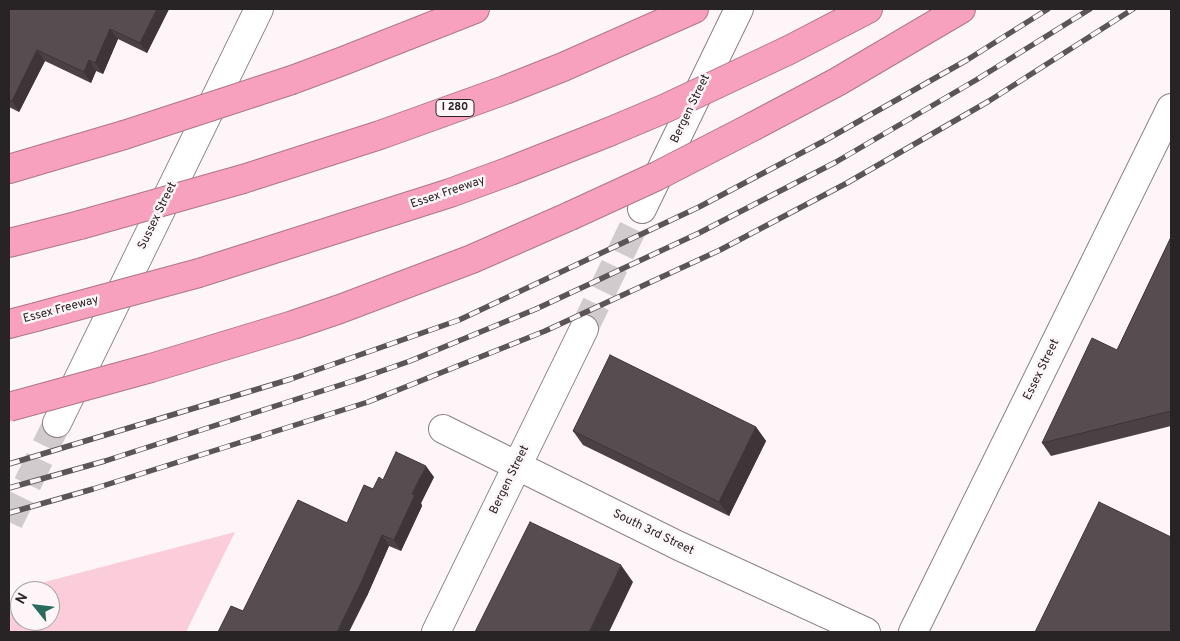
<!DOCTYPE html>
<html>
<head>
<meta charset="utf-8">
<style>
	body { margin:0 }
	#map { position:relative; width:1180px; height:641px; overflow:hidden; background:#fdf5f7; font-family:Overpass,sans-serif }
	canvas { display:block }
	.frame { position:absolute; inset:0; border:10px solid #282324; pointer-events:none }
	.north { position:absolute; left:10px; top:581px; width:50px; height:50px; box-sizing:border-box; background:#fdf5f7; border:1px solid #a8a1a3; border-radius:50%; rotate:299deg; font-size:14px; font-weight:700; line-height:20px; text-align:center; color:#282324 }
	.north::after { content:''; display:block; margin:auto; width:18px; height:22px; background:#276c5e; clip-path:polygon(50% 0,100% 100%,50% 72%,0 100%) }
</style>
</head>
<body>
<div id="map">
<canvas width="1180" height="641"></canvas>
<div class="frame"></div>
<div class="north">N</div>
</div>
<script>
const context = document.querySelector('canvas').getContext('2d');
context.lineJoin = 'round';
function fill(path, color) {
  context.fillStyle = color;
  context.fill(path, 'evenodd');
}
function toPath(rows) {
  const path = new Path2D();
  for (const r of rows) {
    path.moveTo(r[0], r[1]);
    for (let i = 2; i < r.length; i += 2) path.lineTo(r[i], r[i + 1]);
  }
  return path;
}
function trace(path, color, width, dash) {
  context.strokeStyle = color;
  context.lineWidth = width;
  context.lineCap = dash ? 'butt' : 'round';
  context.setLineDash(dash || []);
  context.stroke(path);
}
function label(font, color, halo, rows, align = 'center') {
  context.font = font + ' Overpass,sans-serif';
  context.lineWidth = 5;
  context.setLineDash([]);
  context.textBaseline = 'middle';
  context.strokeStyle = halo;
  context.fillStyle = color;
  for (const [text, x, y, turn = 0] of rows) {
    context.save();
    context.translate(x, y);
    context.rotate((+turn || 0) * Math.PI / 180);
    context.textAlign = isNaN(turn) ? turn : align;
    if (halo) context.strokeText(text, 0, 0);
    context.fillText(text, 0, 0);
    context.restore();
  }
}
const green = toPath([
	[235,532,186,632,9,632,9,614,20,593,20,621,50,621,50,591,21,591,22,588]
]);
const minorTunnel = toPath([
	[584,329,642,209],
	[9,522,57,423]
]);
const minor = toPath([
	[642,209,739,9],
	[57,423,259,9],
	[443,429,679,546,866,632],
	[436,632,584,329],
	[913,632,1171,108]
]);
const motorway = toPath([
	[789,50,868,9],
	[292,80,343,61,475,9],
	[754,126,837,82,961,9],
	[9,169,124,135],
	[243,179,380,135,505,90,563,67,694,9],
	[9,243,80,225],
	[199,273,450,193,510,171,609,132],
	[9,324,36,317],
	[151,368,293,325,340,309,472,259,570,216]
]);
const rail = toPath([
	[9,464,291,379,459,320,699,207,824,141,967,60,1048,9],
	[9,488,105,461,359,379,410,361,536,309,699,233,836,162,976,80,1090,9],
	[9,513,93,489,368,402,545,331,720,250,847,183,989,101,1133,9]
]);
const motorwayBridge = toPath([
	[609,132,666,108,789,50],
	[124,135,292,80],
	[570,216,657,176,754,126],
	[80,225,243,179],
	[36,317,199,273],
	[9,407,151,368]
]);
const wall = toPath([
	[9,9,169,9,147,53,118,39,103,74,96,71,91,83,45,61,19,112,9,107],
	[1171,237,1171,426,1051,456,1042,443,1117,350],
	[756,427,766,441,729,516,583,445,573,431],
	[434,477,421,503,422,506,401,551,389,546,367,596,243,611,347,523,373,489,383,480]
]);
const shadedWall = toPath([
	[157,9,169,9,147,53,140,43],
	[110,29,118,39,103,74,95,63],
	[37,50,45,61,19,112,12,101],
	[89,60,96,71,91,83,84,72],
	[756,427,766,441,729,516,719,502],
	[426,466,434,477,421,503,422,506,401,551,394,540,412,494],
	[382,535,389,546,367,596,349,632,337,632],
	[621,565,633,582,609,632,589,632]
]);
const building = toPath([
	[9,9,157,9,140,43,110,29,95,63,89,60,84,72,37,50,12,101,9,100,9,9],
	[1171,237,1171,411,1042,443,1092,338,1117,350,1171,237],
	[610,355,756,427,719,502,573,431,610,355],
	[396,452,426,466,412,494,415,495,394,540,382,535,360,585,337,632,218,632,231,606,243,611,298,500,347,523,364,485,373,489,379,477,383,480,396,452],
	[1099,502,1171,537,1171,632,1035,632,1099,502],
	[530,522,621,565,589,632,475,632,530,522]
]);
const shields = [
	[455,108,38]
];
const shieldNames = [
	["I 280",455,108]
];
const streetNames = [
	["Bergen Street",691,109,-64],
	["Essex Freeway",448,193,-19],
	["Sussex Street",158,216,-64],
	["Essex Freeway",61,310,-15],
	["Essex Street",1042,370,-64],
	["Bergen Street",510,480,-64],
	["South 3rd Street",653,533,26]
];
fill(green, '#fbccda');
trace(minorTunnel, '#d2cbcd', 28, [28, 14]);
trace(minor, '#8d8084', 30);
trace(motorway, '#af7589', 30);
trace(minor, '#fff', 28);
trace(motorway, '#f8a1bf', 28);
trace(rail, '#5b5556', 5.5);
trace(rail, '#fdf5f7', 4, [11]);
trace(motorwayBridge, '#af7589', 30, []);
trace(motorwayBridge, '#f8a1bf', 28);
fill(wall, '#4b4144');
fill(shadedWall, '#3d3537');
fill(building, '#574c4f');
trace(building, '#3d3537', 1);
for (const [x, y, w] of shields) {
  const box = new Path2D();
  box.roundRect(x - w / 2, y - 8.5, w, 17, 4);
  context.fillStyle = '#fdf5f7';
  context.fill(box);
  trace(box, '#282324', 1);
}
label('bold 11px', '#282324', null, shieldNames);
label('12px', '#282324', '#fdf5f7', streetNames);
</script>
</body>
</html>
